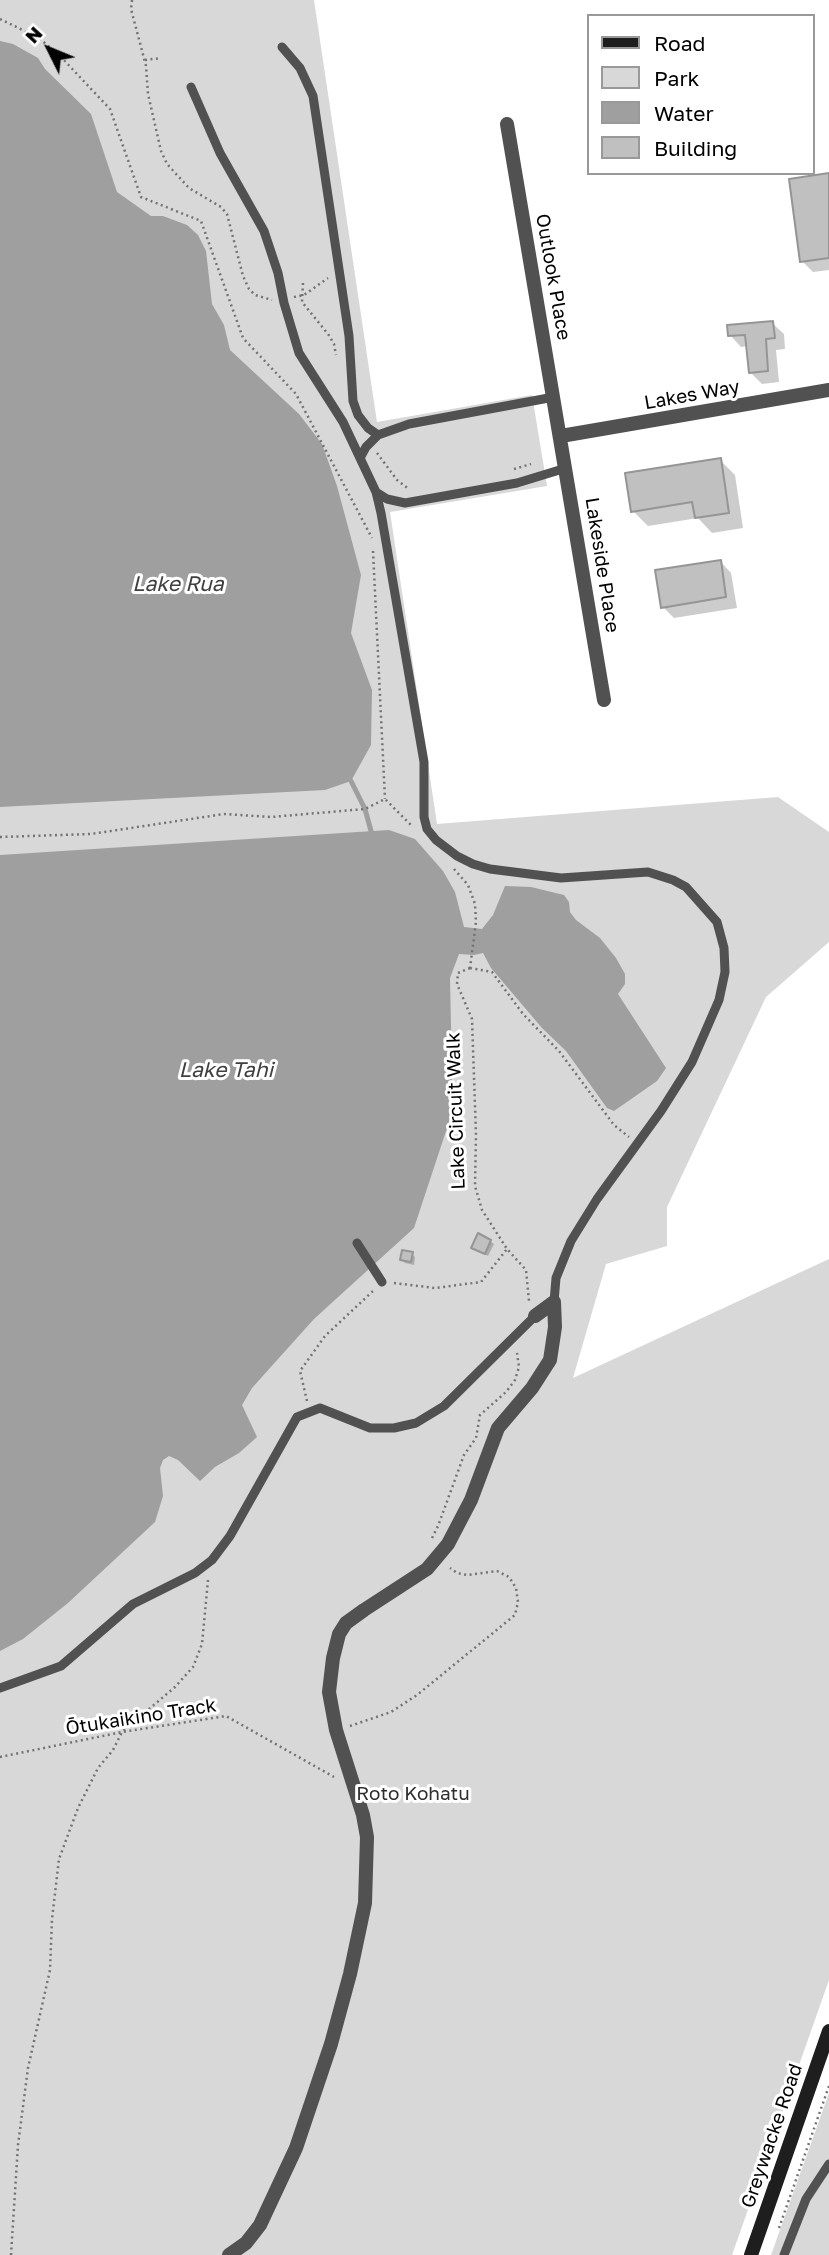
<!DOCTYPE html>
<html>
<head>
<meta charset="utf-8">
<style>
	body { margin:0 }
	#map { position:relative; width:829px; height:2255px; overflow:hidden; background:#fff; font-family:"Golos Text",sans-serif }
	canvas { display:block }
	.legend { position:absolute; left:587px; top:14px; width:228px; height:161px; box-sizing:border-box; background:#fff; border:2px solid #999; margin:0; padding:9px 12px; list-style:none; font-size:21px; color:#000 }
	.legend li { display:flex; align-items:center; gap:14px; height:35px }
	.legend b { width:35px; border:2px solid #999 }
	.north { position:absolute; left:14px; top:14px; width:70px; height:70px; -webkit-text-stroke:5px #fff; paint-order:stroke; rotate:313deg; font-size:19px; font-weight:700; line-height:28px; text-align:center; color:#000 }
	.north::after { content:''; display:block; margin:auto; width:24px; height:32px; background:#000; clip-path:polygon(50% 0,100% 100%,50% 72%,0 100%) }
</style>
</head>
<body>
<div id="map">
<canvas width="829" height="2255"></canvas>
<ul class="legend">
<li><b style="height:9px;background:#1e1e1e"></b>Road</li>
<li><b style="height:19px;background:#d8d8d8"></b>Park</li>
<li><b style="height:19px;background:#9f9f9f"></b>Water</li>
<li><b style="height:19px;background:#c0c0c0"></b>Building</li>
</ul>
<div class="north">N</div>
</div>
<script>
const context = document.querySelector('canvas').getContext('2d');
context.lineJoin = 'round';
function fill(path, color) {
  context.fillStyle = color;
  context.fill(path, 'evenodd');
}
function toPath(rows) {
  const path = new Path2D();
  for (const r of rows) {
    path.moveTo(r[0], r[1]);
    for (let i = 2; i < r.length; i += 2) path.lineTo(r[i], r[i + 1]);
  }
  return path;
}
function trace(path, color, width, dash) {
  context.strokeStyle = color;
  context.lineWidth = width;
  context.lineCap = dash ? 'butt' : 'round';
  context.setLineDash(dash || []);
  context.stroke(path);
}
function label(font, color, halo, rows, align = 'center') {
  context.font = font + ' "Golos Text",sans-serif';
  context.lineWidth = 6;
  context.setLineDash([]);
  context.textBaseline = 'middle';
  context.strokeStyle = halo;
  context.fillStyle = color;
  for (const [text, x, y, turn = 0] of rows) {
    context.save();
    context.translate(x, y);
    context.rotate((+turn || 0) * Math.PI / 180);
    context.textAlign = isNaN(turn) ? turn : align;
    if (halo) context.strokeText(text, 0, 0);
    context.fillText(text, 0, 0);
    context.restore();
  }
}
const green = toPath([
	[0,0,314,0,377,422,532,395,547,486,390,512,437,824,778,797,829,832,829,942,766,997,667,1207,667,1246,606,1264,573,1378,829,1259,829,1980,732,2255,0,2255],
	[829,2093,829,2255,771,2255]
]);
const water = toPath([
	[0,41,13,44,38,58,45,69,91,114,117,192,151,216,163,216,187,225,198,235,206,251,212,304,224,325,230,350,299,414,322,444,337,486,361,575,351,633,372,690,371,745,351,781,325,790,0,807],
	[389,830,415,839,443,871,455,892,464,927,482,929,493,915,505,886,531,887,564,895,569,902,570,912,576,920,600,938,616,958,625,974,625,984,618,994,666,1068,657,1081,614,1111,607,1108,566,1051,542,1028,491,968,483,953,474,955,459,954,450,978,452,1074,450,1119,414,1228,314,1319,252,1388,242,1405,257,1437,239,1453,215,1467,200,1481,178,1460,169,1456,163,1460,160,1468,163,1496,155,1522,68,1603,23,1639,0,1651,0,855]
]);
const shadow = toPath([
	[829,176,829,270,813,272,802,261],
	[772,323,784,334,785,349,776,350,779,382,762,384,750,372,748,346,741,347,730,335],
	[720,460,735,475,743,528,712,533,698,518,648,526,633,511],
	[720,561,731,573,737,608,674,618,663,607],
	[490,1241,494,1244,488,1256,473,1247],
	[412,1254,415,1257,414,1265,405,1263,402,1260]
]);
const stream = toPath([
	[351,781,365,809,371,831]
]);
const building = toPath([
	[829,173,829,258,800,262,789,179,829,173],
	[773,321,775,338,766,339,768,371,749,373,745,335,728,336,727,325,773,321],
	[721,458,729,513,695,518,692,502,631,512,625,473,721,458],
	[721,560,726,597,661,608,655,570,721,560],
	[478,1233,491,1240,485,1254,471,1248,478,1233],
	[402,1250,413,1252,411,1262,400,1260,402,1250]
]);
const path = toPath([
	[132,0,131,9,146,66,148,94,161,151,167,164,189,188,221,207,227,214,243,276,249,289,255,295,272,300],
	[0,19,39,38,62,58,110,109,141,197,201,221,243,338,296,394,372,538],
	[145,60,161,58],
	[303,283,302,302,328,334,334,344,336,355],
	[294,297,304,295,328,278],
	[377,453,397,480,409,489],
	[514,469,531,464],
	[373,551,385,799],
	[0,837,91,834,224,814,271,817,365,809,385,799,413,827],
	[454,869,468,885,475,904,476,922,470,968],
	[470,968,458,973,457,984,472,1019,476,1135,475,1186,482,1210,507,1249,526,1270,529,1301],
	[470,968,492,972,523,1014,559,1051,614,1125,629,1137],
	[394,1283,435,1288,481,1282,507,1249],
	[307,1401,300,1371,325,1336,373,1291],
	[432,1538,438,1526,464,1455,476,1438,480,1415,506,1392,515,1380,519,1367,517,1353],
	[350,1726,391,1712,417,1695,515,1615,518,1602,516,1588,509,1577,497,1571,467,1575,457,1573,450,1568],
	[0,1757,122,1732,226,1716,334,1777],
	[779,2228,829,2086],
	[11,2255,18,2145,28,2068,50,1970,52,1919,59,1859,78,1808,98,1768,113,1750,122,1732,175,1687,193,1667,202,1644,208,1580]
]);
const lane = toPath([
	[282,47,300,68,313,96,349,336,353,401,358,415,368,428,378,435],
	[191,87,220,153,264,231,278,273,284,303,299,353,343,422,376,492,381,513,424,762,424,817,427,829,436,840,457,856,473,864,490,869,561,878,648,872,673,880,686,887,717,922,724,948,725,972,719,1000,692,1062,661,1111,597,1199,571,1241,556,1278,554,1302],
	[360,458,366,447,378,435,409,424,554,397],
	[376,492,387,499,405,503,517,483,566,468],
	[357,1243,382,1282],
	[0,1688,61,1666,133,1604,195,1573,212,1560,230,1536,297,1417,320,1408,370,1428,394,1428,416,1423,444,1406,535,1316],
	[784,2255,806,2199,829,2164]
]);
const street = toPath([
	[507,124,604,700],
	[561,436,829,390],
	[535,1316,554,1302],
	[229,2255,246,2243,260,2225,296,2148,331,2044,350,1974,365,1903,367,1837,363,1815,336,1730,329,1692,333,1658,339,1634,346,1623,364,1610,427,1569,448,1544,471,1500,498,1428,532,1388,550,1360,555,1327,554,1302]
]);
const secondary = toPath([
	[751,2255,829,2031]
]);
const streetNames = [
	["Outlook Place",553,277,80],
	["Lakes Way",692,395,-10],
	["Lakeside Place",602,565,81],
	["Lake Circuit Walk",456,1111,-92],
	["Ōtukaikino Track",141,1717,-9],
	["Greywacke Road",772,2136,-71]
];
const parkNames = [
	["Roto Kohatu",413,1794]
];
const waterNames = [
	["Lake Rua",178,584],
	["Lake Tahi",226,1070]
];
fill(green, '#d8d8d8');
fill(water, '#9f9f9f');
fill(shadow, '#0003');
trace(stream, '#9f9f9f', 5);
fill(building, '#c0c0c0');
trace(building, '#959595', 2);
trace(path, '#737373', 2.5, [2, 3.5]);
trace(lane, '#515151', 9);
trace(street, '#515151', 14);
trace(secondary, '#1e1e1e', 14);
label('19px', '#000', '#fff', streetNames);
label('19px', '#2f2f2f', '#fff', parkNames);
label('italic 21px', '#404040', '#fff', waterNames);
</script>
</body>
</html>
